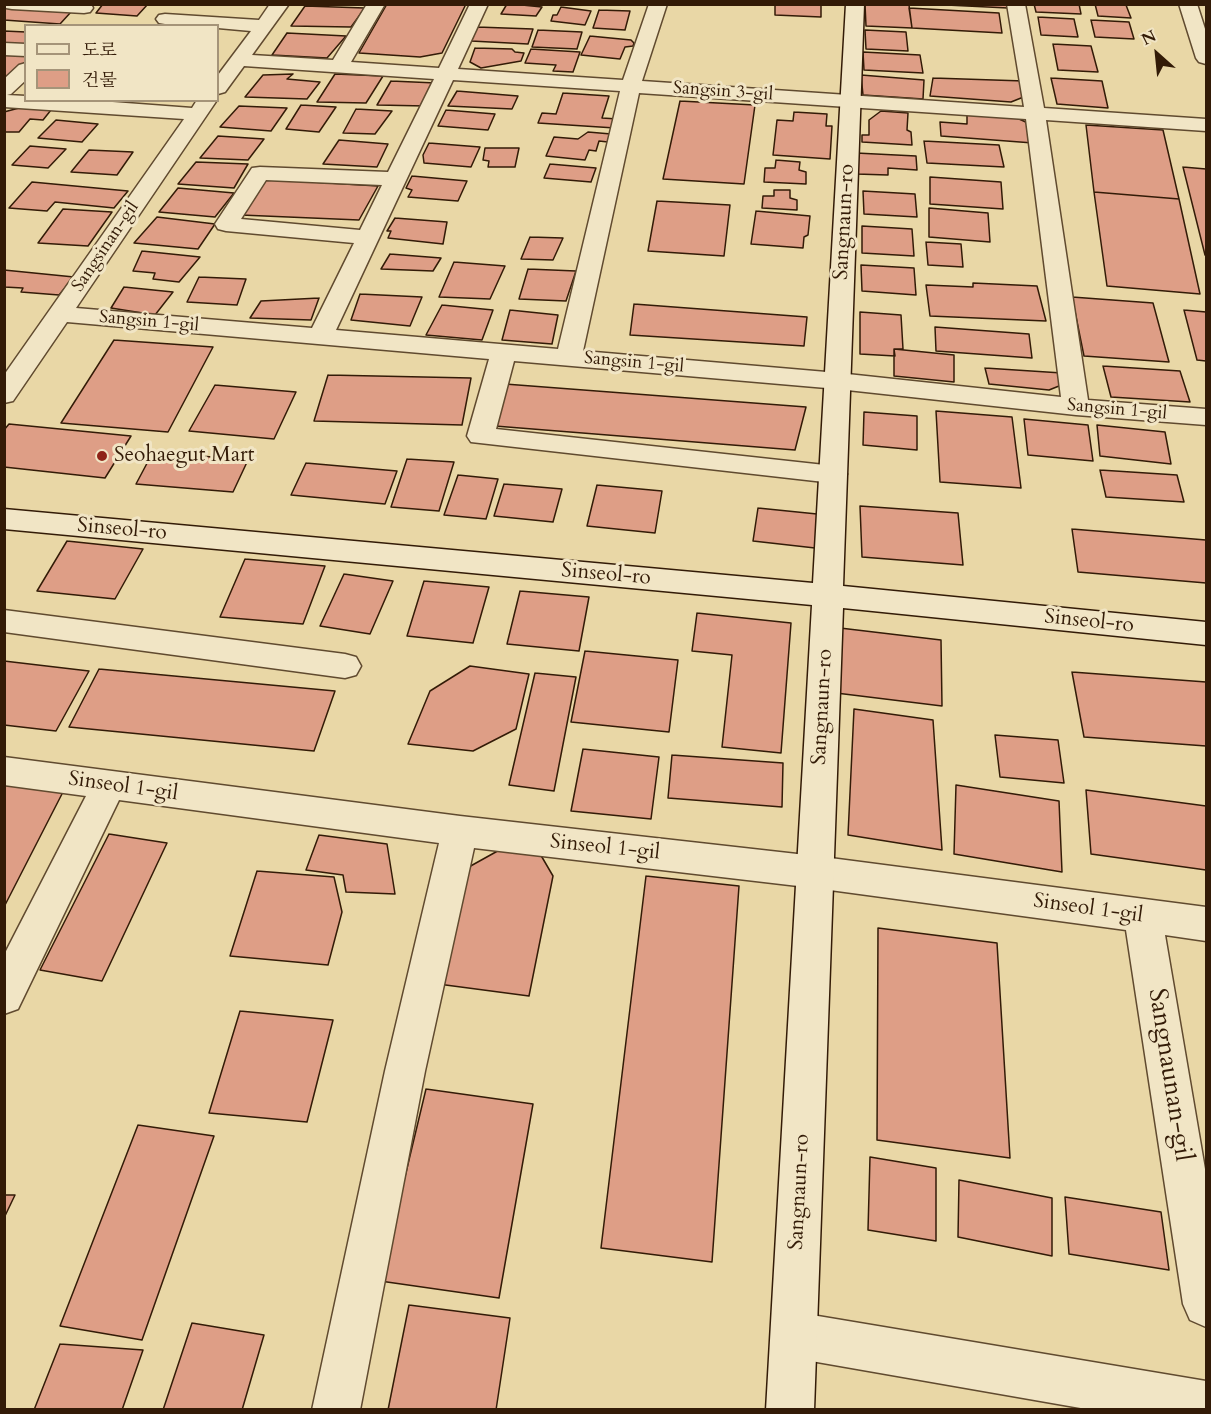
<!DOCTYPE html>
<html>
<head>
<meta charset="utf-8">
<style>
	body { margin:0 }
	#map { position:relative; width:1211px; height:1414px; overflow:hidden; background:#e9d7a6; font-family:Cardo,"Noto Serif KR",serif }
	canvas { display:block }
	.frame { position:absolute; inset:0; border:6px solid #331b07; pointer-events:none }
	.legend { position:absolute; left:24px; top:24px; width:195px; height:78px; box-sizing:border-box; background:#f1e5c5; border:2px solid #a59479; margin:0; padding:8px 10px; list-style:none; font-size:18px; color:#331b07 }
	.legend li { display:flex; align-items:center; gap:12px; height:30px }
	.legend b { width:30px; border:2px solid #a59479 }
	.north { position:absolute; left:1127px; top:24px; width:60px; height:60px; -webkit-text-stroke:4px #f1e5c5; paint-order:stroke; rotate:333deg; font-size:16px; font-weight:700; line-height:24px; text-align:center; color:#331b07 }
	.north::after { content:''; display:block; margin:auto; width:21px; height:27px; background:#331b07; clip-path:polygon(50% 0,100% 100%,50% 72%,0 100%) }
</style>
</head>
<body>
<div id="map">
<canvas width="1211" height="1414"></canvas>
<div class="frame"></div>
<ul class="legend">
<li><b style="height:8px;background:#f1e5c5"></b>도로</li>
<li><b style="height:16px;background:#de9e86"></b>건물</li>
</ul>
<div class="north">N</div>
</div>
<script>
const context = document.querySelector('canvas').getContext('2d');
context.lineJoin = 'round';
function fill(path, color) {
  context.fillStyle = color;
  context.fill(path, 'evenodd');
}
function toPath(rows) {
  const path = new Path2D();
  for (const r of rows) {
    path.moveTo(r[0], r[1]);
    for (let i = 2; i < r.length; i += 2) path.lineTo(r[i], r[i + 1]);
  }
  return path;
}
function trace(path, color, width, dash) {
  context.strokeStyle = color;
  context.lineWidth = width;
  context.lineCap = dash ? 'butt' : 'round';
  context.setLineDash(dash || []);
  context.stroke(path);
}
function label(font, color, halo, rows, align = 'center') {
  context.font = font + ' Cardo,serif';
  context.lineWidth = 6;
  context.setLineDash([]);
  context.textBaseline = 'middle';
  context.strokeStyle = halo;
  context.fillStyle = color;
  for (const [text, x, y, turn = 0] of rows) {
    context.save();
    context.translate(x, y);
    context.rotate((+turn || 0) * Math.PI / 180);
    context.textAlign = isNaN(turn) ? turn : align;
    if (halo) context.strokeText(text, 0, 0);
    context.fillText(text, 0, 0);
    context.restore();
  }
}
const building = toPath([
	[103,4,148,4,137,16,96,13,103,4],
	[387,4,466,4,442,53,420,57,359,53,387,4],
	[507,4,512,4,542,7,536,16,501,14,507,4],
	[775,4,821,4,821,17,775,15,775,4],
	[865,4,909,5,912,28,866,26,865,4],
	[926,4,1007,4,1008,8,926,4],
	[1034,4,1079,4,1081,14,1036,12,1034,4],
	[1095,4,1126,5,1131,18,1098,16,1095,4],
	[305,6,365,8,351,27,291,26,305,6],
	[561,7,591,11,585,25,551,21,553,15,557,15,561,7],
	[4,8,71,12,60,24,4,20,4,8],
	[909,8,999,13,1002,33,912,28,909,8],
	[599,10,630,11,625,30,593,28,599,10],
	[1038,17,1074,19,1078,37,1041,35,1038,17],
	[1091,20,1129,22,1134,39,1095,37,1091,20],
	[477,27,533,29,528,44,471,41,477,27],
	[538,30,582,32,577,49,532,47,538,30],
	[865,30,906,32,908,51,866,49,865,30],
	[4,31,26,32,26,45,4,44,4,31],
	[287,33,346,36,327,58,272,55,287,33],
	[590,36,631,40,634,43,633,46,625,47,620,59,581,55,590,36],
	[1053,44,1091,46,1098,72,1058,70,1053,44],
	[475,48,512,49,515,52,524,53,521,61,481,68,470,62,475,48],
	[531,49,580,52,573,72,553,71,556,65,525,63,531,49],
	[4,52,26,55,26,61,4,84,4,52],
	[863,52,920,55,923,73,864,70,863,52],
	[293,74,287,79,320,82,307,99,245,97,263,75,293,74],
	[335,74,383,76,366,103,317,102,335,74],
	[861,75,924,80,923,99,863,95,861,75],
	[933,78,1024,81,1026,96,1011,102,930,96,933,78],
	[1051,78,1102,81,1108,108,1057,104,1051,78],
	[391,81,436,83,426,106,377,105,391,81],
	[457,91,518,96,512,109,448,106,457,91],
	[563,93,609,96,602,118,618,119,615,128,538,123,542,113,556,114,563,93],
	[680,101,755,105,744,184,663,179,680,101],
	[301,105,336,107,319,132,286,129,301,105],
	[239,106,287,108,271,131,220,127,239,106],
	[19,108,51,110,43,120,30,119,19,132,4,132,4,112,19,108],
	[356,109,392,111,375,134,343,133,356,109],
	[446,110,495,114,488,130,438,126,446,110],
	[881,111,908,113,907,130,911,132,912,145,862,142,862,135,869,135,869,120,881,111],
	[794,112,827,114,826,126,832,126,830,159,773,155,777,120,793,121,794,112],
	[967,114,1017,118,1030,124,1033,143,941,136,940,122,967,124,967,114],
	[56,120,98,124,82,142,38,138,56,120],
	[1086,125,1163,130,1179,199,1094,192,1086,125],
	[588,132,611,134,608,142,599,141,596,151,589,150,585,160,546,156,554,137,578,139,588,132],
	[218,136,264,139,248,160,200,158,218,136],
	[339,140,388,144,377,167,323,164,339,140],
	[924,141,999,145,1004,167,927,163,924,141],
	[429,143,480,147,471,167,424,163,423,155,429,143],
	[30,146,66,149,48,168,12,165,30,146],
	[485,148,519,148,515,167,488,167,489,161,483,160,485,148],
	[89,150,133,152,117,175,71,172,89,150],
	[856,153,916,156,917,170,888,168,888,175,856,174,856,153],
	[776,160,800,162,799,170,806,172,806,184,764,182,765,168,775,168,776,160],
	[196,162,248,164,234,188,178,184,196,162],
	[550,164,596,168,591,182,544,178,550,164],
	[1183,167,1206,169,1206,255,1205,255,1183,167],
	[412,176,467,181,458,201,408,197,412,190,406,188,412,176],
	[930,177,1001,182,1003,209,930,204,930,177],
	[263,179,378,186,359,220,241,215,263,179],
	[32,182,128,191,114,208,55,202,47,211,9,208,32,182],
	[178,188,234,193,215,217,159,212,178,188],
	[774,190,790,190,790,198,797,200,797,210,762,208,763,196,774,196,774,190],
	[863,191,915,194,917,217,864,214,863,191],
	[1094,192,1179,199,1200,294,1107,286,1094,192],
	[657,201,730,205,724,256,648,251,657,201],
	[929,208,988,213,990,242,929,237,929,208],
	[63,209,112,212,88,246,38,243,63,209],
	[756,211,810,216,808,235,804,237,803,248,751,244,756,211],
	[157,217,215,224,198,249,134,243,157,217],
	[395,218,447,222,443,244,388,238,391,231,387,231,395,218],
	[862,226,912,229,914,256,862,253,862,226],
	[530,237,563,238,553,260,521,259,530,237],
	[926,242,961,244,963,267,928,265,926,242],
	[142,251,200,257,179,282,153,279,155,273,133,271,142,251],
	[390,254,441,258,433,271,381,269,390,254],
	[454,262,505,266,490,299,439,297,454,262],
	[861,265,914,268,916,295,862,291,861,265],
	[528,269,576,271,566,301,519,299,528,269],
	[4,270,74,277,59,295,21,292,23,288,4,287,4,270],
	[199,277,246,279,237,305,187,302,199,277],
	[973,283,1037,286,1046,321,930,316,926,285,973,287,973,283],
	[124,287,173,292,155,315,111,308,124,287],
	[360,294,422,297,410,326,351,320,360,294],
	[1072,297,1153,303,1169,362,1084,356,1072,297],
	[319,298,311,320,250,318,261,301,319,298],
	[634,304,807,317,804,346,630,335,634,304],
	[442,305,493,310,482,340,426,335,442,305],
	[510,310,558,315,552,344,502,340,510,310],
	[1184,310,1206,312,1206,361,1197,360,1184,310],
	[860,312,901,315,903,349,894,349,895,356,860,354,860,312],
	[935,327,1029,334,1032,358,936,351,935,327],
	[114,340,213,347,168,432,61,423,114,340],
	[894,349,954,355,954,382,894,376,894,349],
	[1103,366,1180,371,1190,402,1111,397,1103,366],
	[985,368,1062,373,1064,384,1049,390,989,384,985,368],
	[328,375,471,378,462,425,314,421,328,375],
	[505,384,806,407,795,450,495,426,505,384],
	[215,385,296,392,274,439,189,431,215,385],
	[936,411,1012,417,1021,488,940,482,936,411],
	[864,412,917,416,917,450,863,445,864,412],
	[1024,419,1088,425,1093,461,1028,455,1024,419],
	[9,424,131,436,105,478,4,467,4,430,9,424],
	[1097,425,1165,432,1171,464,1100,456,1097,425],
	[153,452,248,460,233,492,136,484,153,452],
	[407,459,454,462,439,511,391,507,407,459],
	[306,463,397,471,385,504,291,495,306,463],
	[1100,470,1177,475,1184,502,1106,497,1100,470],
	[458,475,498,479,486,519,444,515,458,475],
	[504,484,562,489,553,522,494,516,504,484],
	[597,485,662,491,655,533,587,526,597,485],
	[860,506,958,513,963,565,862,557,860,506],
	[758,508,817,514,815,548,753,541,758,508],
	[1072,529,1206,540,1206,583,1078,572,1072,529],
	[67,541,143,549,115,599,37,591,67,541],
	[245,559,325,566,303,624,220,617,245,559],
	[344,574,393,581,370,634,320,626,344,574],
	[424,581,489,587,473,643,407,636,424,581],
	[520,591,589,597,579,651,507,644,520,591],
	[697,613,791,623,781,753,722,747,732,655,692,651,697,613],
	[840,628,941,640,942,706,836,693,840,628],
	[585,651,678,660,669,732,571,722,585,651],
	[4,661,89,671,56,731,4,725,4,661],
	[470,666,529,674,516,729,473,751,408,744,430,691,470,666],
	[99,669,335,691,314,751,69,727,99,669],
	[1072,672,1206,682,1206,746,1084,737,1072,672],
	[535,673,576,677,554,791,509,785,535,673],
	[854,709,933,720,942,850,848,835,854,709],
	[995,735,1058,740,1064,783,1000,777,995,735],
	[583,749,659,757,651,819,571,811,583,749],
	[672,755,783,763,782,807,668,798,672,755],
	[4,783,64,790,4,907,4,783],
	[956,785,1059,801,1062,872,954,854,956,785],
	[1086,790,1206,806,1206,870,1091,854,1086,790],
	[109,834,167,843,102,981,40,970,109,834],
	[319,835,387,844,395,894,346,892,343,875,306,870,319,835],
	[503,848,539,852,553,876,529,996,438,984,467,868,503,848],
	[257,871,334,877,342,912,328,965,230,956,257,871],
	[646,876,739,886,712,1262,601,1248,646,876],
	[878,928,997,943,1010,1158,877,1140,878,928],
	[240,1011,333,1020,307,1122,209,1113,240,1011],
	[426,1089,533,1104,499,1298,380,1281,426,1089],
	[138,1125,214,1136,142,1340,60,1326,138,1125],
	[870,1157,936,1168,936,1241,868,1230,870,1157],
	[959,1180,1052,1198,1052,1256,958,1237,959,1180],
	[4,1195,15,1195,4,1218,4,1195],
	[1065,1197,1161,1212,1169,1270,1069,1254,1065,1197],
	[409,1305,510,1318,496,1410,388,1410,409,1305],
	[192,1323,264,1335,242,1410,163,1410,192,1323],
	[60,1344,143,1350,122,1410,34,1410,60,1344]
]);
const street = toPath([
	[4,4,91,4,93,8,90,12,84,13,12,9,6,8,4,4],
	[270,4,289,4,252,55,333,60,367,4,385,4,351,62,439,68,470,4,488,4,458,69,623,80,649,4,667,4,642,81,1024,107,1007,4,1025,4,1044,108,1206,119,1206,131,1046,120,1088,400,1206,409,1206,425,1076,415,838,389,514,361,496,429,843,467,847,474,843,481,833,483,471,442,467,436,489,359,67,322,13,401,4,403,4,375,184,119,4,107,4,79,19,65,26,63,26,80,11,94,7,95,26,96,26,100,86,100,192,108,197,100,217,100,76,308,312,328,354,243,226,231,218,229,215,224,252,168,260,167,388,172,434,79,244,66,225,92,218,94,218,75,251,31,218,28,218,26,165,24,159,23,156,19,159,15,165,14,259,20,270,4],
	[453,80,620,91,558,349,336,330,453,80],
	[639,93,1026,119,1061,397,838,373,583,351,639,93],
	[266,180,382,185,360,230,241,219,266,180],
	[1179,4,1197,4,1206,32,1206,64,1199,62,1196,58,1179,4],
	[4,43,26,44,26,56,4,55,4,43],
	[4,610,345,654,356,657,361,666,356,675,345,678,4,632,4,610],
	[4,757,460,816,815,856,1206,907,1206,941,1165,935,1206,1175,1206,1327,1190,1320,1183,1304,1126,930,815,888,474,848,425,1071,360,1410,312,1410,385,1071,439,843,119,800,18,1009,4,1014,4,955,86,796,4,785,4,757],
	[794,1312,1206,1381,1206,1410,1092,1410,794,1358,778,1351,771,1335,778,1319,794,1312]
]);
const secondary = toPath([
	[846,4,864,4,843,586,1206,622,1206,645,843,608,814,1410,766,1410,812,605,4,529,4,509,813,583,846,4]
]);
const markers = [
	[102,456,6,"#8f2418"]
];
const farStreetnames = [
	["Sangsin 3-gil",723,92,4],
	["Sangsinan-gil",106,247,-56],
	["Sangsin 1-gil",149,322,5],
	["Sangsin 1-gil",634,363,5],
	["Sangsin 1-gil",1117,410,5]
];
const streetNames = [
	["Sangnaun-ro",845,222,-87],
	["Sinseol-ro",122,530,5],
	["Sinseol-ro",606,575,5],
	["Sinseol-ro",1089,622,6],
	["Sangnaun-ro",823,707,-87],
	["Sinseol 1-gil",123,787,8],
	["Sinseol 1-gil",605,848,6],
	["Sinseol 1-gil",1088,909,8],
	["Sangnaun-ro",800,1192,-87]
];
const poiNames = [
	["Seohaegut Mart",114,456]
];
const nearStreetnames = [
	["Sangnaunan-gil",1169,1075,81]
];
fill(building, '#de9e86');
trace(building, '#331b07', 1.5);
trace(street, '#604a2f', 3);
trace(secondary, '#331b07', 3);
fill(street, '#f1e5c5');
fill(secondary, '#f1e5c5');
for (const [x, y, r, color] of markers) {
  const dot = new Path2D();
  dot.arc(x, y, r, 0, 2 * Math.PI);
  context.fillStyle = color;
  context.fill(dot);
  trace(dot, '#f1e5c5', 2);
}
label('18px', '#331b07', '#f1e5c5', farStreetnames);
label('21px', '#331b07', '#f1e5c5', streetNames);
label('21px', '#331b07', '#f1e5c5', poiNames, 'left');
label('26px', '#331b07', '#f1e5c5', nearStreetnames);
</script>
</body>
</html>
